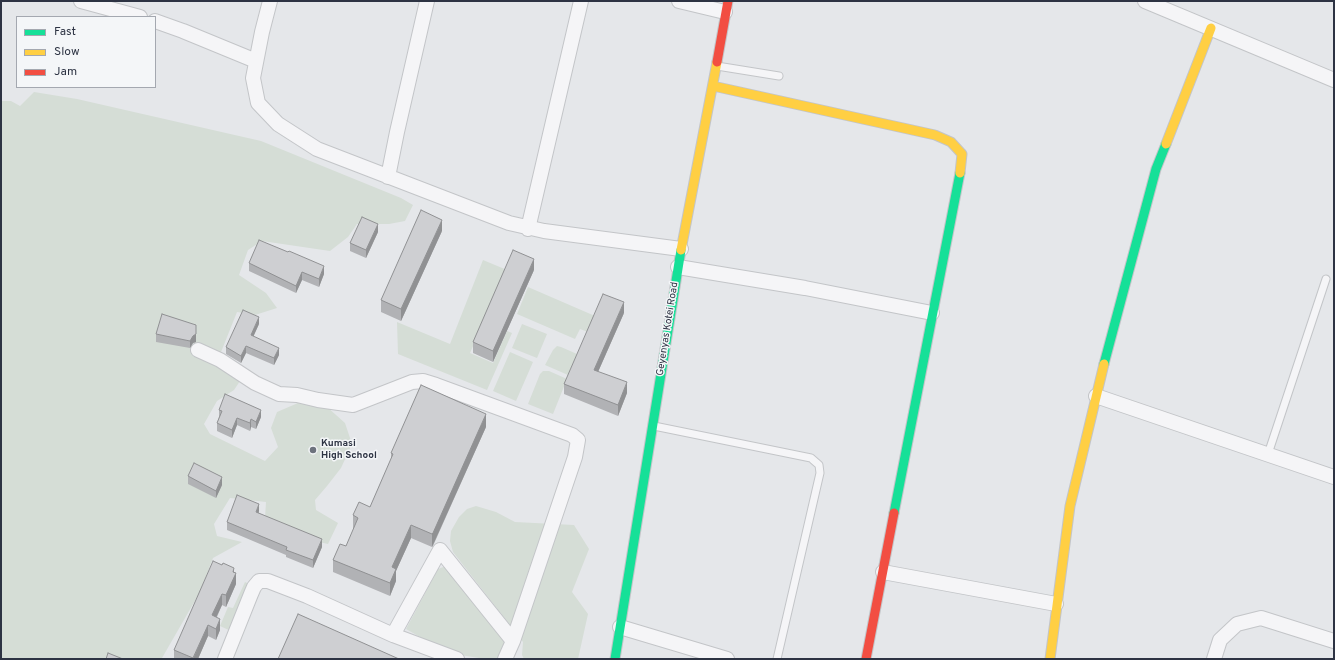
<!DOCTYPE html>
<html>
<head>
<meta charset="utf-8">
<style>
	body { margin:0 }
	#map { position:relative; width:1335px; height:660px; overflow:hidden; background:#e5e7ea; font-family:Overpass,sans-serif }
	canvas { display:block }
	.frame { position:absolute; inset:0; border:2px solid #2d3343; pointer-events:none }
	.legend { position:absolute; left:16px; top:16px; width:140px; height:72px; box-sizing:border-box; background:#f4f6f8; border:1px solid #a4a8b0; margin:0; padding:5px 7px; list-style:none; font-size:12px; color:#2d3343 }
	.legend li { display:flex; align-items:center; gap:8px; height:20px }
	.legend b { width:20px; border:1px solid #a4a8b0 }
</style>
</head>
<body>
<div id="map">
<canvas width="1335" height="660"></canvas>
<div class="frame"></div>
<ul class="legend">
<li><b style="height:5px;background:#16e098"></b>Fast</li>
<li><b style="height:5px;background:#ffcf43"></b>Slow</li>
<li><b style="height:5px;background:#f24e42"></b>Jam</li>
</ul>
</div>
<script>
const context = document.querySelector('canvas').getContext('2d');
context.lineJoin = 'round';
function fill(path, color) {
  context.fillStyle = color;
  context.fill(path, 'evenodd');
}
function toPath(rows) {
  const path = new Path2D();
  for (const r of rows) {
    path.moveTo(r[0], r[1]);
    for (let i = 2; i < r.length; i += 2) path.lineTo(r[i], r[i + 1]);
  }
  return path;
}
function trace(path, color, width, dash) {
  context.strokeStyle = color;
  context.lineWidth = width;
  context.lineCap = dash ? 'butt' : 'round';
  context.setLineDash(dash || []);
  context.stroke(path);
}
function label(font, color, halo, rows, align = 'center') {
  context.font = font + ' Overpass,sans-serif';
  context.lineWidth = 3;
  context.setLineDash([]);
  context.textBaseline = 'middle';
  context.strokeStyle = halo;
  context.fillStyle = color;
  for (const [text, x, y, turn = 0] of rows) {
    context.save();
    context.translate(x, y);
    context.rotate((+turn || 0) * Math.PI / 180);
    context.textAlign = isNaN(turn) ? turn : align;
    if (halo) context.strokeText(text, 0, 0);
    context.fillText(text, 0, 0);
    context.restore();
  }
}
const green = toPath([
	[34,92,77,99,261,141,401,198,413,205,405,221,389,224,357,224,348,237,330,251,262,241,248,250,239,275,266,293,277,308,255,315,237,312,221,352,242,378,234,390,217,401,204,424,210,434,265,461,278,447,271,428,277,412,298,403,326,406,345,423,352,444,341,468,327,486,315,500,316,510,338,523,328,544,306,539,265,518,266,502,230,498,214,524,217,536,242,542,213,558,200,592,162,658,1,659,1,101,11,101,20,106],
	[483,260,507,270,470,353,493,363,507,331,512,333,487,390,398,354,397,322,450,344],
	[528,287,595,316,588,332,580,329,575,339,517,314],
	[522,324,547,334,537,358,512,348],
	[557,346,561,347,577,354,568,375,545,365,553,350],
	[510,352,533,362,516,401,493,391],
	[543,371,549,371,567,379,553,414,528,404,540,374],
	[476,506,496,512,515,522,574,525,589,549,572,592,588,614,578,659,524,659,522,655,523,642,453,552,450,541,451,531,459,517,467,509],
	[446,566,506,643,500,656,497,659,485,659,448,653,406,629,438,569],
	[245,582,253,586,233,632,220,626,228,607,233,608]
]);
const lane = toPath([
	[717,66,779,76],
	[654,426,811,458,819,465,820,473,777,659],
	[1268,454,1326,279]
]);
const street = toPath([
	[81,1,140,17],
	[270,1,262,32,253,78,258,103,278,124,317,149,509,223,544,231,681,249],
	[679,1,725,12],
	[1145,1,1334,80],
	[155,21,183,31,256,61],
	[388,177,397,132,427,1],
	[528,229,581,1],
	[678,267,805,288,932,313],
	[198,350,220,360,255,383,279,394,297,395,318,400,353,405,412,382,423,381,436,385,572,435,578,440,575,457,513,641,505,659],
	[1096,396,1334,477],
	[883,572,1056,604],
	[620,627,727,659],
	[393,635,440,550,513,641],
	[225,659,251,594,254,587,259,581,268,581,307,596,393,635,457,659],
	[1214,659,1220,640,1237,624,1261,618,1334,641]
]);
const fast = toPath([
	[1104,364,1156,169,1166,144],
	[894,513,960,173],
	[615,659,681,250]
]);
const slow = toPath([
	[713,86,935,135,951,142,962,154,960,173],
	[1166,144,1211,28],
	[681,250,717,62],
	[1050,659,1070,506,1104,364]
]);
const jam = toPath([
	[717,62,728,1],
	[866,659,894,513]
]);
const wall = toPath([
	[442,231,401,321,381,312,381,300],
	[378,232,366,258,350,251,350,243],
	[249,263,324,274,319,287,302,280,296,293,249,271],
	[534,270,493,362,473,353,473,342],
	[624,313,598,372,627,393,618,416,564,394,564,384],
	[259,324,253,336,279,355,274,365,246,353,241,363,226,354,226,347],
	[156,334,196,342,193,343,190,348,156,342],
	[219,410,261,417,256,429,251,427,250,431,237,425,232,438,217,431,217,423,219,417],
	[486,427,433,546,432,547,411,538,396,571,396,581,390,596,333,572,333,560,346,546,354,528,353,528,353,515,370,507,391,460,391,453],
	[188,476,222,485,216,498,188,484],
	[259,511,259,513,322,547,313,568,286,557,286,555,227,530,227,522],
	[234,572,236,584,226,607,222,605,217,617,220,630,216,640,208,636,198,659,174,659,174,650]
]);
const shadedWall = toPath([
	[442,220,442,231,401,321,401,309],
	[378,224,378,232,366,258,366,250],
	[534,259,534,270,493,362,493,351],
	[324,266,324,274,319,287,319,279],
	[302,272,302,280,296,293,296,286],
	[624,302,624,313,594,381,594,370],
	[259,317,259,324,251,342,251,335],
	[196,325,196,342,193,343,190,348,190,341],
	[246,346,246,353,241,363,241,356],
	[279,348,279,355,274,365,274,358],
	[627,382,627,393,618,416,618,405],
	[261,410,261,417,256,429,256,422],
	[486,414,486,427,432,547,432,534],
	[237,418,237,425,232,438,232,430],
	[251,419,251,427,250,431,250,423],
	[222,477,222,485,216,498,216,491],
	[259,504,259,511,256,520,256,512],
	[411,525,411,538,396,571,396,581,390,596,390,583,392,567],
	[322,539,322,547,313,568,313,560],
	[234,568,234,576,236,573,236,584,226,607,226,595],
	[222,594,222,605,212,626,212,615],
	[220,619,220,630,216,640,216,629],
	[208,625,208,636,198,659,193,659]
]);
const building = toPath([
	[421,210,442,220,401,309,381,300,421,210],
	[362,217,378,224,366,250,350,243,362,217],
	[259,240,288,252,289,251,324,266,319,279,302,272,296,286,249,263,259,240],
	[513,250,534,259,493,351,473,342,513,250],
	[603,294,624,302,594,370,627,382,618,405,564,384,603,294],
	[243,310,259,317,251,335,279,348,274,358,246,346,241,356,226,347,243,310],
	[162,314,196,325,196,334,193,336,190,341,156,334,162,314],
	[421,385,486,414,433,533,432,534,411,525,392,567,396,569,390,583,333,560,340,544,346,546,358,518,353,515,359,502,370,507,393,454,391,453,421,385],
	[225,394,261,410,256,422,251,419,250,423,237,418,232,430,217,423,222,411,219,410,225,394],
	[194,463,222,477,216,491,188,476,194,463],
	[237,495,259,504,256,512,322,539,313,560,286,550,287,547,227,522,237,495],
	[213,561,222,565,223,563,234,568,233,572,236,573,226,595,222,594,212,615,220,619,216,629,208,625,193,658,174,650,213,561],
	[298,614,399,659,278,659,298,614],
	[108,653,123,659,106,659,108,653]
]);
const markers = [
	[313,450,4,"#6d727d"]
];
const streetNames = [
	["Geyenyas Kotei Road",668,329,-81]
];
const poiNames = [
	["Kumasi",321,444],
	["High School",321,456]
];
fill(green, '#d5ddd6');
trace(lane, '#c3c5c8', 9);
trace(street, '#c3c5c8', 16);
trace(fast, '#c3c5c8', 11);
trace(slow, '#c3c5c8', 11);
trace(jam, '#c3c5c8', 11);
trace(lane, '#f5f5f7', 7);
trace(street, '#f5f5f7', 14);
trace(fast, '#16e098', 9);
trace(slow, '#ffcf43', 9);
trace(jam, '#f24e42', 9);
fill(wall, '#b1b2b5');
fill(shadedWall, '#909193');
fill(building, '#cecfd2');
trace(building, '#909193', 1);
for (const [x, y, r, color] of markers) {
  const dot = new Path2D();
  dot.arc(x, y, r, 0, 2 * Math.PI);
  context.fillStyle = color;
  context.fill(dot);
  trace(dot, '#f4f6f8', 1.5);
}
label('10px', '#2d3343', '#f4f6f8', streetNames);
label('bold 10px', '#2d3343', '#f4f6f8', poiNames, 'left');
</script>
</body>
</html>
